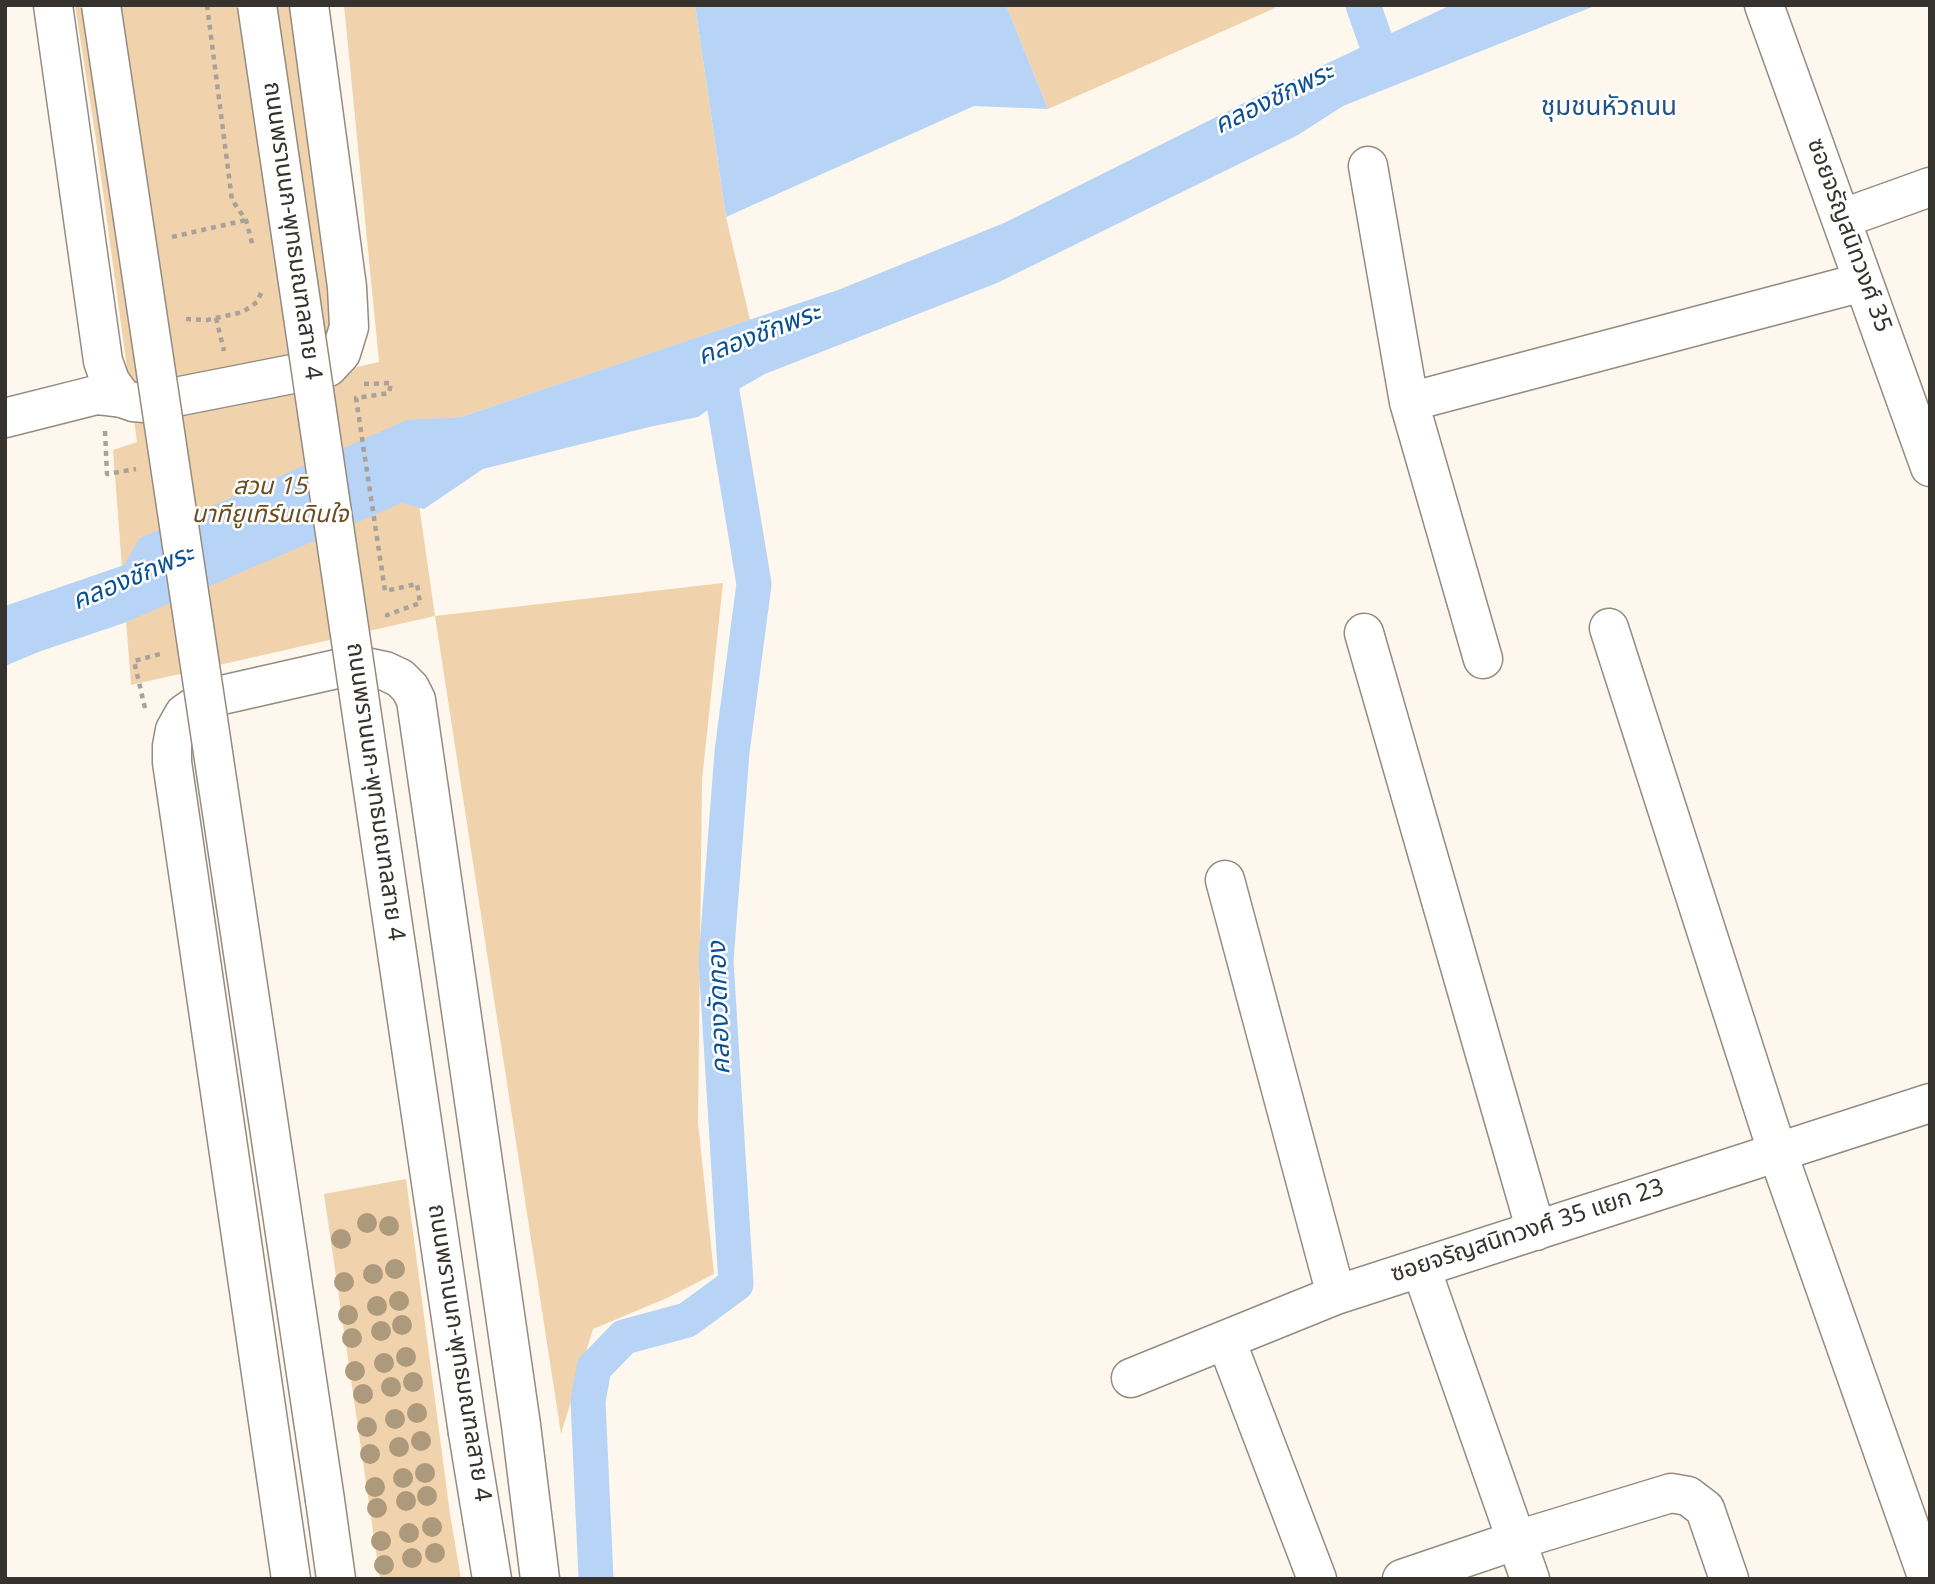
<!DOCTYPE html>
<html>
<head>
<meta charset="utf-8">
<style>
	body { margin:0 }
	#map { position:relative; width:1935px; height:1584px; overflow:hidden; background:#fef7ed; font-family:Georgia,serif }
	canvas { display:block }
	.frame { position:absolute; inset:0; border:7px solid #36322e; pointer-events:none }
</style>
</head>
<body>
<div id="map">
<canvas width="1935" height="1584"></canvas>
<div class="frame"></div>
</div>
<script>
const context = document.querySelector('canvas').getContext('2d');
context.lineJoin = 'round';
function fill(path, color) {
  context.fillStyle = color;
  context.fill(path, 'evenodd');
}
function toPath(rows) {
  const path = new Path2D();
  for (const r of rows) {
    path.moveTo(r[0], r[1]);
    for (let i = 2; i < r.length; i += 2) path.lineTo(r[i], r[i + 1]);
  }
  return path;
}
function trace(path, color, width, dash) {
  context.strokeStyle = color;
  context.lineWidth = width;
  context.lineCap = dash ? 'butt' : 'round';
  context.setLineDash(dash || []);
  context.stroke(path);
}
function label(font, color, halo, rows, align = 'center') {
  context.font = font + ' Georgia,"Noto Sans Thai",serif';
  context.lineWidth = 5;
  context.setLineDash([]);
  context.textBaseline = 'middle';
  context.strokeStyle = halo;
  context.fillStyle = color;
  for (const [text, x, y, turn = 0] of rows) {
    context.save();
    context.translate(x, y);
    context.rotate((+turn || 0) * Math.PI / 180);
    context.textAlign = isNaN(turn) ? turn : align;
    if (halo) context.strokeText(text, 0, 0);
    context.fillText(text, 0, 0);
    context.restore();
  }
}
const green = toPath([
	[75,5,292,5,340,371,379,362,344,5,695,5,726,217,750,320,461,417,407,421,435,616,723,583,702,780,698,1122,714,1274,667,1298,593,1329,561,1434,435,616,131,685,113,450,137,442,96,140],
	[1006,5,1274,5,1275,8,1048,109],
	[406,1179,450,1514,461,1579,380,1579,324,1194]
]);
const water = toPath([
	[695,5,1006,5,1048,109,974,106,726,217],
	[1451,5,1597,5,1343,106,1298,135,997,283,765,374,735,391,698,417,649,427,483,469,424,509,402,503,124,623,41,651,5,666,5,606,124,565,140,538,407,420,461,417,838,290,1004,223,1262,94]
]);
const canal = toPath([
	[1363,5,1380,53],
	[596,1579,588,1401,594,1368,624,1337,687,1320,736,1284,716,961,732,752,754,584,716,355]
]);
const path = toPath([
	[207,5,232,200,246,220,253,247],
	[172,237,246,220],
	[216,318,224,351],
	[186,319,207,320,243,312,257,302,261,293],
	[364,384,391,383,389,393,356,398,385,591,417,584,420,603,387,615,387,619],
	[105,431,107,474,136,469],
	[145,708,134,661,164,653]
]);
const minor = toPath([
	[1764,5,1930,467],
	[1368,166,1409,402,1863,282],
	[1841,219,1930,187],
	[1409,402,1483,659],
	[5,418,96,395,122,398],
	[1609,628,1777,1151,1928,1579],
	[1364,633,1536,1231],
	[1225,880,1336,1295],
	[1421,1268,1530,1579],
	[1226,1340,1317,1579],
	[1131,1378,1336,1295,1930,1103],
	[1402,1579,1517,1540,1671,1493,1688,1496,1705,1509,1729,1579]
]);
const major = toPath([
	[53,5,103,361,110,381,122,398,133,402,145,403,328,367,341,353,349,327,347,287,309,5],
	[468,1433,492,1579],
	[325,1500,336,1579],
	[291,1579,172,762,172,746,175,730,184,714,200,703,222,695,341,668,366,667,385,671,400,678,410,688,416,700,521,1425,540,1579]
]);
const majorBridge = toPath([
	[101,5,325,1500],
	[257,5,468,1433]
]);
const trees = [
	[367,1223],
	[389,1226],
	[341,1239],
	[395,1269],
	[373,1274],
	[344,1282],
	[399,1301],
	[377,1306],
	[348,1315],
	[402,1325],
	[381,1331],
	[352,1338],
	[406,1357],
	[384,1363],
	[355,1371],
	[413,1382],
	[391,1387],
	[363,1394],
	[417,1413],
	[395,1419],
	[367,1427],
	[421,1441],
	[399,1447],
	[370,1454],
	[425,1473],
	[403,1478],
	[375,1487],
	[427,1496],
	[406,1501],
	[377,1508],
	[432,1527],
	[409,1533],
	[381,1541],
	[435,1553],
	[412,1558],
	[384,1565]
];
const streetNames = [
	["ถนนพรานนก-พุทธมณฑลสาย 4",290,231,82],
	["ซอยจรัญสนิทวงศ์ 35",1847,236,70],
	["ถนนพรานนก-พุทธมณฑลสาย 4",373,792,82],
	["ซอยจรัญสนิทวงศ์ 35 แยก 23",1528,1233,-18],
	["ถนนพรานนก-พุทธมณฑลสาย 4",457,1353,81]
];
const parkNames = [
	["สวน 15",270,489],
	["นาทียูเทิร์นเดินใจ",270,517]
];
const waterNames = [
	["คลองชักพระ",1275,101,-26],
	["คลองชักพระ",760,337,-21],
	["คลองชักพระ",134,580,-23],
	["คลองวัดทอง",722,1008,-92]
];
const neighbourhoodNames = [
	["ชุมชนหัวถนน",1609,110]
];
fill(green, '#f0d3ac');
fill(water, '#b7d4f6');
trace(canal, '#b7d4f6', 35);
trace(minor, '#948b81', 41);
trace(major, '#948b81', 41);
trace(path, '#a8a29a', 4.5, [5, 5]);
trace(minor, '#fff', 38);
trace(major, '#fff', 38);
trace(majorBridge, '#948b81', 41, []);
trace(majorBridge, '#fff', 38);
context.fillStyle = '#ad9a7c';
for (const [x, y] of trees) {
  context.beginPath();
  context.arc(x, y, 10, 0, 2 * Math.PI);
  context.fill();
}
label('24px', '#36322e', '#fff', streetNames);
label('italic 24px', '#6b4d1f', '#fff', parkNames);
label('italic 26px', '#0b5191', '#fff', waterNames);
label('26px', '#225286', '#fff', neighbourhoodNames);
</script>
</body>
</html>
